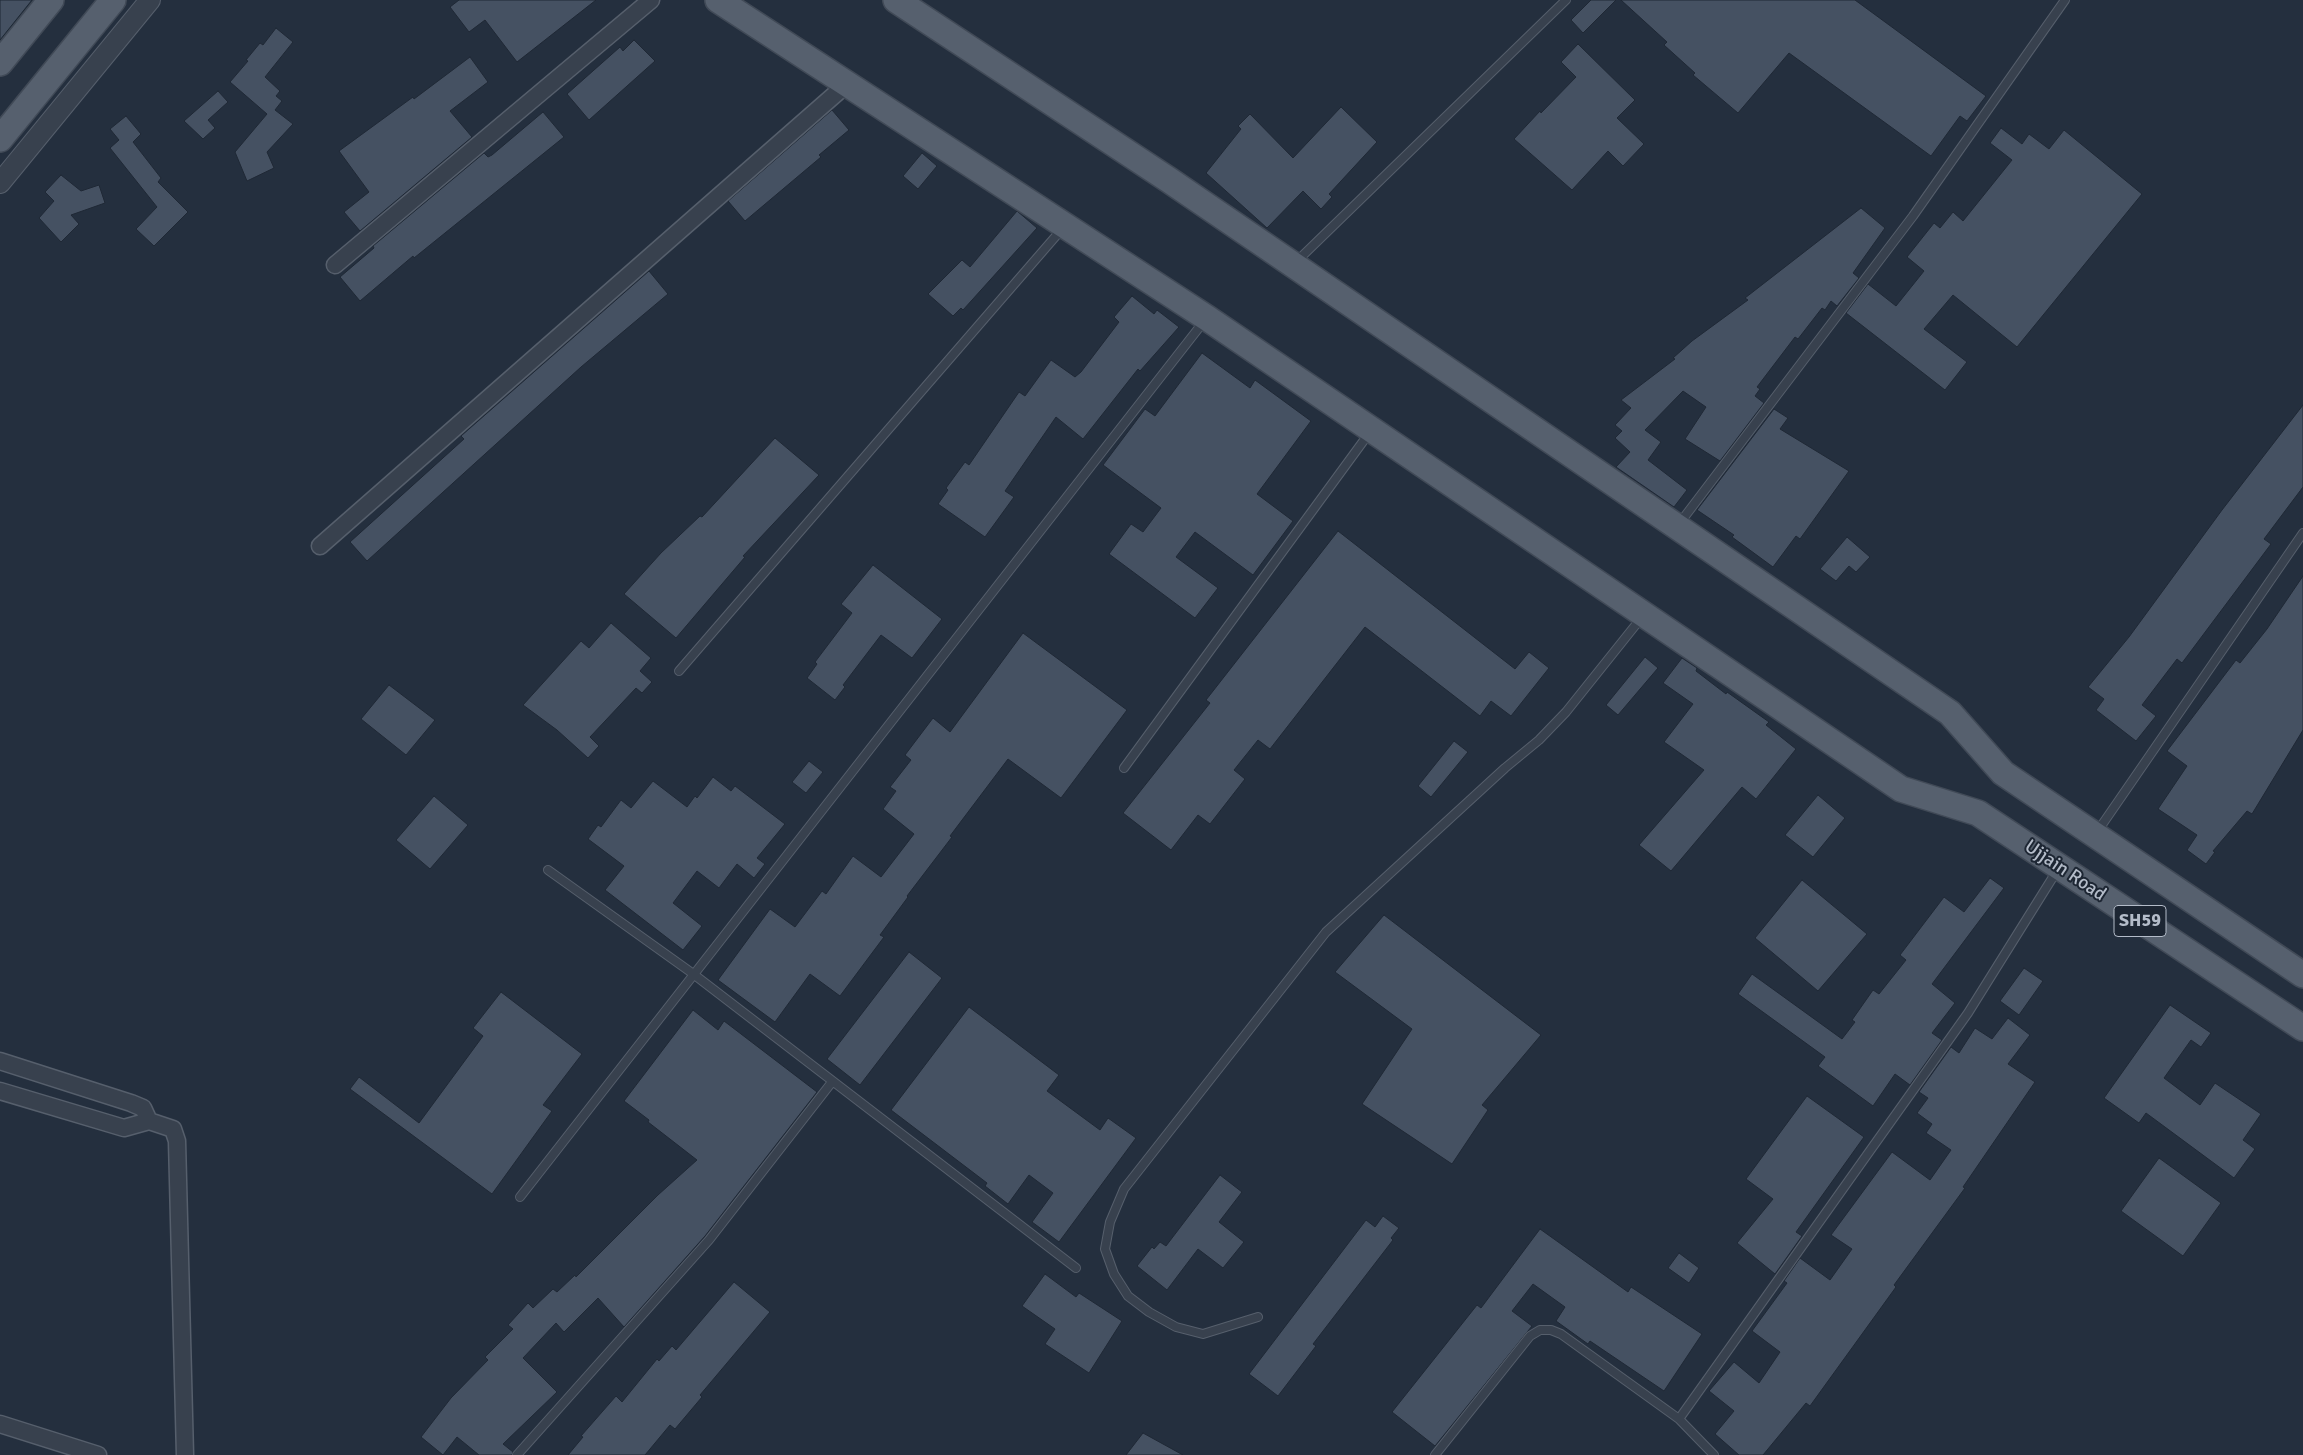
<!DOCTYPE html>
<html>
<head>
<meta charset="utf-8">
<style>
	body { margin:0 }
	canvas { display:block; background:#242f3e }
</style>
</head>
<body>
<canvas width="2303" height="1455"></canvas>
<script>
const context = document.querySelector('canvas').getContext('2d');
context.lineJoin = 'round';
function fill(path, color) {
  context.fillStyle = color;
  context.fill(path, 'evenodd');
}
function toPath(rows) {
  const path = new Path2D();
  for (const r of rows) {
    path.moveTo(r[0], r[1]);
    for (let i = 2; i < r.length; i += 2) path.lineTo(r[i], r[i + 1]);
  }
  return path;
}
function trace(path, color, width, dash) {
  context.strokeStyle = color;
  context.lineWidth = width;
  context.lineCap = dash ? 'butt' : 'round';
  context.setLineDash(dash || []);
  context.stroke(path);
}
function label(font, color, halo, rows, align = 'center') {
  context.font = font + ' Signika,sans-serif';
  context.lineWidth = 4;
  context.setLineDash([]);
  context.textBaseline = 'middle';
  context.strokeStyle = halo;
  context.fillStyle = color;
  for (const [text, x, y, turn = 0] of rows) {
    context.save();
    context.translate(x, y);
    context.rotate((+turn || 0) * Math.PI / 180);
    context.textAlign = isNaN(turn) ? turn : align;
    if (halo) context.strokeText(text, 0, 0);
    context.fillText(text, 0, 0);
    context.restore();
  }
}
const building = toPath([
	[0,0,32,0,0,40,0,0],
	[459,0,596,0,517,62,485,20,469,32,450,7,459,0],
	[1591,0,1616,0,1583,33,1571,20,1591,0],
	[1621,0,1855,0,1986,96,1967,121,1960,116,1931,156,1789,53,1738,113,1693,75,1695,73,1664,45,1667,42,1621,0],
	[276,28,293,42,265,77,280,91,276,96,282,101,275,110,293,124,267,152,274,168,247,181,235,152,267,114,230,82,248,61,246,60,260,43,263,45,276,28],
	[634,40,655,61,589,120,567,94,620,47,623,51,634,40],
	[1578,44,1635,100,1617,118,1644,144,1623,166,1608,151,1572,190,1514,139,1540,111,1541,113,1576,77,1561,62,1578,44],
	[470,57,488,82,450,111,472,137,360,231,344,212,369,192,339,151,413,97,414,99,470,57],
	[218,91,228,102,208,120,215,128,203,139,184,121,218,91],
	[1341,107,1377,142,1329,194,1332,197,1321,209,1303,191,1267,228,1206,173,1241,129,1238,126,1250,114,1293,158,1341,107],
	[832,110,849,130,819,155,821,157,745,221,728,201,832,110],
	[543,112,564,137,414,258,413,256,360,301,340,277,374,248,373,246,484,153,488,157,492,155,543,112],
	[126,116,141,134,133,142,161,178,158,182,188,212,154,246,136,229,157,207,110,148,119,140,110,129,126,116],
	[2001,128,2022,144,2029,134,2049,149,2064,130,2142,194,2017,347,1953,295,1924,329,1967,362,1945,390,1846,313,1868,284,1896,306,1924,271,1907,257,1934,223,1940,228,1953,212,1963,221,2012,160,1990,143,2001,128],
	[922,153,937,166,918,189,903,176,922,153],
	[61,175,81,191,99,185,105,203,71,215,79,224,61,242,39,218,54,201,45,192,61,175],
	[1861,208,1885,228,1853,273,1859,278,1837,306,1831,301,1825,310,1822,308,1798,339,1795,337,1757,387,1760,389,1755,396,1764,403,1720,461,1685,439,1706,407,1683,391,1645,430,1661,442,1648,460,1687,490,1674,507,1616,467,1630,452,1615,438,1622,431,1615,425,1631,408,1621,400,1675,359,1673,358,1692,341,1748,300,1745,298,1861,208],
	[1017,211,1037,228,963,310,961,308,953,316,928,294,962,260,970,267,1017,211],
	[649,271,668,294,581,367,367,561,350,542,464,439,461,436,649,271],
	[1132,296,1154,314,1157,310,1179,327,1140,371,1138,369,1083,439,1056,417,1005,491,1014,497,985,537,938,504,948,490,946,488,965,462,969,465,1019,392,1025,396,1051,360,1075,377,1081,372,1119,322,1114,317,1132,296],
	[1202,353,1250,388,1255,380,1311,421,1257,494,1293,521,1253,575,1195,532,1176,557,1218,588,1195,618,1109,554,1131,524,1143,532,1161,508,1103,465,1145,409,1155,416,1202,353],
	[2303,405,2303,487,2264,539,2271,544,2182,663,2177,659,2142,705,2156,716,2136,741,2096,710,2104,699,2088,687,2129,637,2222,510,2303,405],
	[1774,409,1788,418,1780,429,1849,471,1800,539,1796,536,1773,567,1732,537,1734,535,1697,510,1774,409],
	[775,438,819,475,743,556,745,557,676,638,624,594,661,553,700,516,702,517,775,438],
	[1338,531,1515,669,1529,652,1549,668,1511,716,1491,701,1480,716,1365,627,1270,749,1258,740,1234,770,1245,779,1210,824,1198,815,1171,850,1123,813,1210,703,1206,700,1338,531],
	[1847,537,1870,557,1856,572,1849,566,1836,581,1820,569,1847,537],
	[873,565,942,619,912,658,881,635,843,685,845,687,835,700,807,678,817,664,815,662,852,613,841,604,873,565],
	[2303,576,2303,730,2252,814,2247,811,2213,851,2215,852,2206,864,2187,850,2197,835,2158,809,2187,766,2167,751,2236,660,2240,663,2267,629,2303,576],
	[611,623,651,658,640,671,652,682,642,693,636,688,590,737,599,746,588,758,557,730,523,705,581,641,589,648,611,623],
	[1023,633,1127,710,1061,798,1008,759,950,836,952,837,907,896,908,897,880,935,884,937,840,996,810,974,775,1022,718,980,770,909,795,927,822,891,826,894,853,856,881,877,914,834,883,809,896,791,890,787,911,760,905,755,933,718,950,732,1023,633],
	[1645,657,1658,668,1618,715,1606,705,1645,657],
	[1682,658,1697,668,1696,671,1726,694,1727,692,1769,722,1766,725,1796,749,1756,799,1742,787,1671,871,1639,845,1704,770,1664,742,1693,704,1663,683,1682,658],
	[389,685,435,720,406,755,361,719,389,685],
	[1454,741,1468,752,1431,797,1418,786,1454,741],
	[809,761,823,772,806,793,792,782,809,761],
	[713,777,731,791,735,786,785,824,757,858,765,864,754,878,737,864,719,888,697,871,673,903,702,926,683,950,605,890,624,866,588,839,598,825,601,827,621,800,631,808,653,781,687,807,695,796,697,798,713,777],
	[1818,795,1845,818,1813,857,1785,835,1818,795],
	[434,796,468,825,430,869,396,840,434,796],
	[1990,878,2004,888,1932,984,1955,1003,1932,1033,1942,1040,1910,1085,1895,1074,1873,1106,1818,1066,1825,1057,1738,994,1752,974,1842,1039,1855,1022,1852,1020,1873,990,1879,994,1906,960,1900,955,1944,897,1964,912,1990,878],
	[1802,880,1867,934,1818,991,1755,938,1802,880],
	[1384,915,1541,1035,1482,1105,1488,1110,1452,1164,1362,1104,1412,1029,1335,972,1384,915],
	[909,952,942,978,860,1085,827,1059,909,952],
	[2024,968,2043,981,2019,1015,2000,1001,2024,968],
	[501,992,582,1054,543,1105,552,1111,492,1194,350,1089,359,1077,419,1123,483,1036,473,1028,501,992],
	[2170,1005,2211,1033,2201,1047,2191,1040,2164,1078,2200,1105,2215,1083,2261,1114,2243,1140,2255,1149,2234,1178,2146,1113,2139,1123,2104,1098,2170,1005],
	[969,1007,1059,1075,1047,1091,1100,1130,1108,1118,1136,1138,1059,1242,1032,1222,1053,1193,1029,1175,1008,1204,985,1186,987,1183,891,1110,969,1007],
	[693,1010,718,1030,724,1021,817,1092,705,1236,624,1327,598,1298,564,1332,556,1323,523,1358,557,1392,503,1444,513,1452,512,1455,479,1455,457,1437,443,1455,421,1437,451,1398,488,1360,485,1357,513,1329,508,1325,528,1303,533,1308,553,1289,557,1292,575,1275,576,1277,658,1195,697,1160,648,1122,649,1120,624,1101,693,1010],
	[2008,1018,2030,1035,2008,1064,2035,1082,1963,1187,1965,1188,1894,1285,1896,1287,1810,1406,1806,1403,1763,1455,1739,1455,1715,1434,1734,1411,1709,1391,1734,1362,1759,1383,1780,1352,1752,1331,1787,1283,1784,1281,1800,1258,1830,1280,1852,1249,1831,1235,1892,1152,1930,1180,1951,1150,1926,1133,1932,1124,1917,1113,1928,1098,1919,1092,1951,1047,1959,1053,1975,1028,1992,1039,2008,1018],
	[1807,1096,1864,1137,1796,1232,1802,1236,1775,1274,1737,1243,1773,1199,1746,1179,1807,1096],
	[2159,1158,2221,1203,2183,1256,2121,1211,2159,1158],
	[1220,1175,1242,1192,1219,1222,1244,1242,1223,1268,1198,1249,1167,1290,1137,1266,1152,1247,1154,1249,1160,1242,1166,1246,1220,1175],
	[1383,1216,1399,1228,1391,1238,1393,1240,1313,1344,1316,1346,1278,1396,1249,1374,1366,1220,1375,1227,1383,1216],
	[1540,1229,1628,1292,1631,1287,1702,1334,1664,1391,1590,1341,1588,1344,1556,1321,1565,1307,1533,1284,1512,1311,1532,1326,1435,1446,1392,1412,1477,1305,1481,1308,1540,1229],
	[1679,1253,1699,1268,1689,1283,1668,1268,1679,1253],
	[1045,1274,1076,1297,1079,1293,1122,1321,1089,1373,1045,1344,1055,1329,1022,1306,1045,1274],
	[734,1282,770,1312,700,1395,702,1397,675,1429,670,1425,645,1455,568,1455,583,1437,581,1436,616,1396,622,1402,657,1359,659,1361,672,1346,676,1350,734,1282],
	[1143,1433,1183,1455,1126,1455,1143,1433]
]);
const service = toPath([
	[1296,262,1566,0],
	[1679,524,1913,216,2065,0],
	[679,671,1062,229],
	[1124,768,1370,432],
	[2097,832,2303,533],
	[548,870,692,973,1076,1268],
	[520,1197,1205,320],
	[1258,1317,1203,1334,1176,1327,1149,1312,1128,1296,1114,1274,1105,1249,1110,1222,1124,1189,1326,932,1505,768,1539,740,1566,712,1642,617],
	[1679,1419,1968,1013,2058,869],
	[517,1455,709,1240,832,1082],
	[1435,1455,1530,1336,1540,1330,1551,1330,1561,1334,1679,1419,1714,1455]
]);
const minor = toPath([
	[335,265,651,0],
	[320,546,848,83],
	[0,1061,131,1103,143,1108,149,1121],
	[0,1091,124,1128,149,1121,173,1129,177,1141,185,1455],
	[0,1424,98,1455]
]);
const tertiary = toPath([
	[0,183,150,0]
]);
const primary = toPath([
	[718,0,1207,318,1901,789,1978,813,2303,1028],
	[896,0,1169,180,1950,713,2003,773,2303,975],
	[0,63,51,0],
	[0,139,113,0]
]);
const shields = [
	[2140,921,52]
];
const shieldNames = [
	["SH59",2140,921]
];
const streetNames = [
	["Ujjain Road",2065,871,34]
];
fill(building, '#455162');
trace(building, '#1f2835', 1);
trace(service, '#565f6c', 10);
trace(minor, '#565f6c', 19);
trace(tertiary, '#565f6c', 22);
trace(primary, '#414a57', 28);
trace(service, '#38414e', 8);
trace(minor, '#38414e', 16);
trace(tertiary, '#38414e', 20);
trace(primary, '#56606e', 25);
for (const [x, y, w] of shields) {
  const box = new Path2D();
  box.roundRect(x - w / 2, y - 15.5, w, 31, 4);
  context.fillStyle = '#1d2633';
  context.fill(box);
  trace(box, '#b4bcc9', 1);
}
label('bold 18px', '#b4bcc9', null, shieldNames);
label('19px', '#b4bcc9', '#1d2633', streetNames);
</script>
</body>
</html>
